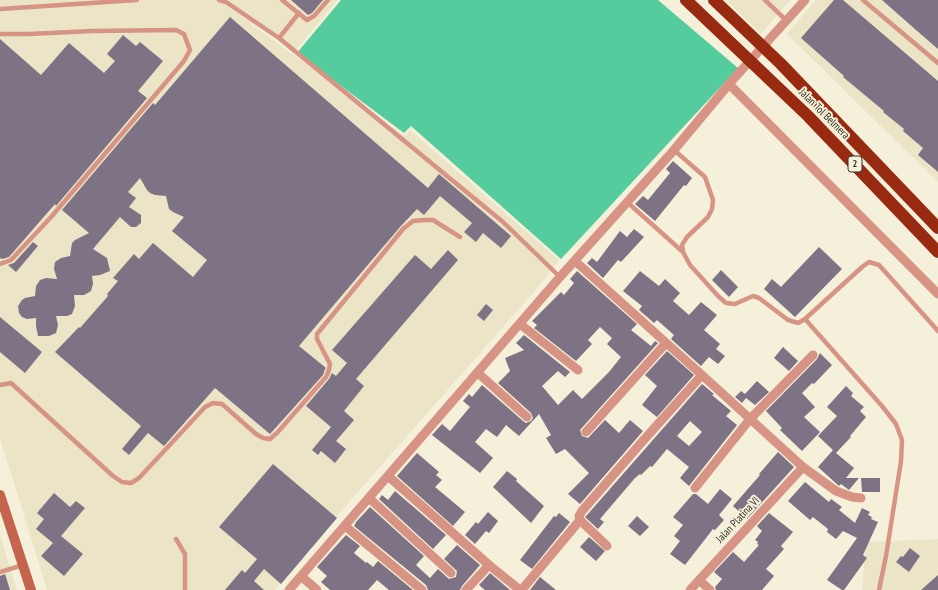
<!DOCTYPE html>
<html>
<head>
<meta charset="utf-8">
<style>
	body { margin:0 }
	canvas { display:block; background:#f5f0d9 }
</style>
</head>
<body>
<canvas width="938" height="590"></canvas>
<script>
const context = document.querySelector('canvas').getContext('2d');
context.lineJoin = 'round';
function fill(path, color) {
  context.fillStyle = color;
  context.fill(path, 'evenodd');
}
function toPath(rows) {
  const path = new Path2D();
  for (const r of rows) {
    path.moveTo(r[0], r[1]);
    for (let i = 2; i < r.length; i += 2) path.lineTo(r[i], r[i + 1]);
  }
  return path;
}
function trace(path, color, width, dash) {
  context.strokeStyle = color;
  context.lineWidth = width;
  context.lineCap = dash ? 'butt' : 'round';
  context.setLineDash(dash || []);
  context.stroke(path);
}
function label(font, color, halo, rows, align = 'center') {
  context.font = font + ' "PT Sans Narrow",sans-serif';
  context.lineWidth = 4;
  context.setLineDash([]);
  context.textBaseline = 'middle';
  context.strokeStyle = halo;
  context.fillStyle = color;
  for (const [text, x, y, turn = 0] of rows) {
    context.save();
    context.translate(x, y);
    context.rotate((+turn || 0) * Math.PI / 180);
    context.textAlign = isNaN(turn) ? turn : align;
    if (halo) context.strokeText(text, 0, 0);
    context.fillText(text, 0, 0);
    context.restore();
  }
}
const built = toPath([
	[0,0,338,0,295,51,240,16,405,136,410,130,559,260,533,293,341,511,275,590,47,590,0,438],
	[726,0,790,0,761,34],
	[816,0,938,0,938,182,787,34],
	[0,535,17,590,0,590],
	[938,539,938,590,862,590,866,542]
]);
const forest = toPath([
	[341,0,658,0,738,68,561,259,411,126,404,133,297,53]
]);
const building = toPath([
	[291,0,323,0,312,13,308,15],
	[834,0,843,0,938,81,938,172,918,155,923,148,903,131,904,129,883,112,884,111,843,77,844,76,801,38],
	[882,0,938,0,938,49,916,30],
	[230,17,428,188,439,174,511,236,501,248,483,233,476,242,464,232,472,223,440,196,424,215,417,209,400,227,299,346,326,368,325,369,323,375,270,434,215,388,164,446,148,433,129,455,122,449,141,426,55,352,79,327,80,328,108,296,107,294,118,281,113,278,134,254,139,259,153,243,193,277,207,260,172,231,184,217,173,212,169,209,166,196,155,195,150,193,147,190,140,178,128,192,136,198,129,207,141,215,141,223,136,227,131,227,120,217,93,249,107,258,110,271,100,275,92,276,93,284,91,291,84,295,74,295,75,306,72,314,67,316,56,316,58,325,56,333,49,336,38,336,36,326,36,318,27,319,22,317,19,313,18,306,22,300,25,298,35,296,36,286,40,280,46,278,57,279,54,269,55,262,61,258,70,256,72,243,75,240,89,233,62,210,153,103,155,105],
	[123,35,136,46,140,42,163,61,138,91,147,98,56,206,55,204,9,257,2,259,0,258,0,39,41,75,69,43,104,73,115,61,107,54],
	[673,161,692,178,686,186,684,185,655,221,635,204,643,196,648,200,670,173,666,169],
	[634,229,644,237,621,262,618,260,603,278,587,263,592,258,597,262,620,231,627,237],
	[33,242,38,246,16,272,8,265,14,263],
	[819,247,842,269,795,317,764,289,772,279,781,287],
	[448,250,458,260,356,379,364,386,344,411,354,420,336,441,346,449,335,463,321,451,318,455,312,450,331,427,306,406,329,379,332,373,336,376,347,363,332,350,415,255,431,269],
	[721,270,738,287,729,297,712,280],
	[577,271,637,324,631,330,651,346,655,341,658,343,580,430,582,436,588,438,605,420,619,433,630,420,643,431,580,504,568,494,589,473,565,449,556,454,546,438,551,435,539,414,519,436,506,425,497,437,486,429,475,442,493,458,480,473,432,435,442,424,450,431,470,407,463,401,469,394,472,397,482,385,523,421,526,423,531,421,533,418,531,413,498,383,510,371,505,358,524,350,516,343,524,335,570,372,565,377,558,371,542,386,558,405,573,390,582,399,609,372,621,357,607,344,612,338,600,327,588,340,592,344,576,361,534,328,537,325,532,321,561,292,564,295,574,283,570,279],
	[640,271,659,286,665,279,680,293,673,301,689,315,701,302,717,315,704,330,720,344,716,349,725,356,718,364,709,357,701,366,671,339,674,335,657,320,654,323,639,310,642,306,623,291],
	[486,304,493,310,484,321,477,315],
	[0,317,42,352,25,373,0,352],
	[783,347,798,361,789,371,774,358],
	[667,351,694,375,657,417,642,405,657,386,645,375],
	[820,353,832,365,814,384,812,383,802,393,815,407,804,417,820,432,802,451,780,430,782,428,766,411,817,359],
	[757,381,769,392,755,405,746,398,742,403,735,397,741,391,745,394],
	[702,384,714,394,712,395,731,411,726,416,737,425,689,486,680,478,689,467,667,449,652,467,650,466,641,475,640,474,635,478,600,519,604,522,598,529,585,517,587,515],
	[690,421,702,432,689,446,677,436],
	[846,386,853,393,851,396,864,407,860,411,866,417,850,436,851,437,836,453,854,468,846,478,859,478,849,490,841,484,839,486,818,467,833,450,818,436,837,416,827,407],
	[778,452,794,467,747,519,733,506,760,475,759,474],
	[417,453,439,472,436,475,442,480,435,487,465,512,453,526,397,476],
	[273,464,337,518,281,584,264,569,254,581,264,590,225,590,242,570,245,573,257,559,219,527],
	[507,471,517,479,516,481,526,490,544,506,531,523,493,487],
	[861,478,880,478,880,492,862,492],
	[805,482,829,502,831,499,842,507,839,510,855,523,862,508,870,512,868,515,872,517,871,519,878,522,863,555,867,558,844,590,842,590,827,580,857,538,843,531,836,539,827,532,828,529,813,517,810,520,788,501],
	[720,489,732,499,719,515,724,520,715,530,713,529,685,565,670,554,680,541,674,536,683,525,673,517,693,494,696,494,708,504],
	[395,491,446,535,433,549,379,499,382,495,388,500],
	[54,493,70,507,76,501,85,508,61,536,83,554,64,576,41,556,53,543,36,529,44,519,37,513],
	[370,507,424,556,416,565,430,578,438,569,449,579,456,577,457,571,444,559,457,545,480,565,462,586,460,590,428,590,426,585,354,526,356,522],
	[488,512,498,521,489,533,486,531,475,544,465,535,476,522,478,524],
	[559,513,570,522,532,569,520,560,554,516,556,517],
	[769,513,793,532,781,546,784,549,766,569,774,576,762,590,716,590,715,587,722,579,714,572,733,552,744,562,759,545,757,544,758,542,755,540,762,531,757,526],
	[637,516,649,527,640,536,628,526],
	[346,535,360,546,354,553,366,563,367,562,373,567,378,561,413,590,389,590,377,580,368,590,330,590,321,582,327,576,317,567],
	[589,537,605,551,596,561,580,547],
	[910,548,920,556,909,572,896,562,901,556,903,557],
	[490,573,510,590,485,590,479,585],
	[5,574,10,590,0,590,0,576],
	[938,575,938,590,921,590],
	[540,577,556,590,530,590]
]);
const lane = toPath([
	[219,0,226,2,251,19,279,38,503,222,560,277],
	[282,0,307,20,314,16,328,0],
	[765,0,787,21],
	[863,0,938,63],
	[0,9,137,0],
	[0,34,28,34,93,31,176,30,184,34,190,50,184,61,52,216,11,260,0,264],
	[279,38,299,13],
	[674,150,705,177,713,200,712,209,708,217,687,237,682,245,683,252,690,265,718,296,726,303,735,304,753,296,759,298,788,320,798,323,805,319,862,267,869,262,879,265,938,331],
	[627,202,683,252],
	[805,319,882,406,896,424,902,440,901,461,886,556,879,590],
	[0,385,11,383,113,476,122,482,131,483,139,478,205,407,213,403,222,404,256,434,263,438,270,439,277,433,326,377,329,370,330,364,317,339,317,334,403,229,413,221,424,220,433,220,460,237],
	[176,539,185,554,185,590],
	[0,572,23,565]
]);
const street = toPath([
	[729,84,938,294],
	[575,261,702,375,803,467,836,491,852,497,861,498],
	[520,324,578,370],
	[478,373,527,417],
	[586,432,666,343],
	[388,476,489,565,520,590],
	[695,488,750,419,813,355],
	[369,498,451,573],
	[345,526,422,590],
	[607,546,580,520,579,516,582,511,641,443,702,375],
	[301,576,317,590],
	[699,580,710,590],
	[289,590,560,277,674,150,729,84,805,0],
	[466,590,489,565],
	[523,590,525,586,580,520],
	[690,590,803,467]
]);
const secondary = toPath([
	[0,495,31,590]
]);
const highway = toPath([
	[686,0,808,116,938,252],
	[714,0,781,64,938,228]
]);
const shields = [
	[855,164,14]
];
const shieldNames = [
	["2",855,164]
];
const streetNames = [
	["Jalan Tol Belmera",824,114,45],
	["Jalan Platina VI",738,520,-47]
];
fill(built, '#ebe4c7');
fill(forest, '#55cc9d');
fill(building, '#7e7384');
trace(lane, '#d79484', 4.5);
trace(street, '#d79484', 9);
trace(secondary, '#c4644f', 10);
trace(highway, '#982a11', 12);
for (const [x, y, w] of shields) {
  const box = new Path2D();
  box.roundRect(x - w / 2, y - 8, w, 16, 3);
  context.fillStyle = '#f5f0d9';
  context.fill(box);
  trace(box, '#35332b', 1);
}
label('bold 10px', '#35332b', null, shieldNames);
label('11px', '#35332b', '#f5f0d9', streetNames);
</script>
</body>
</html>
